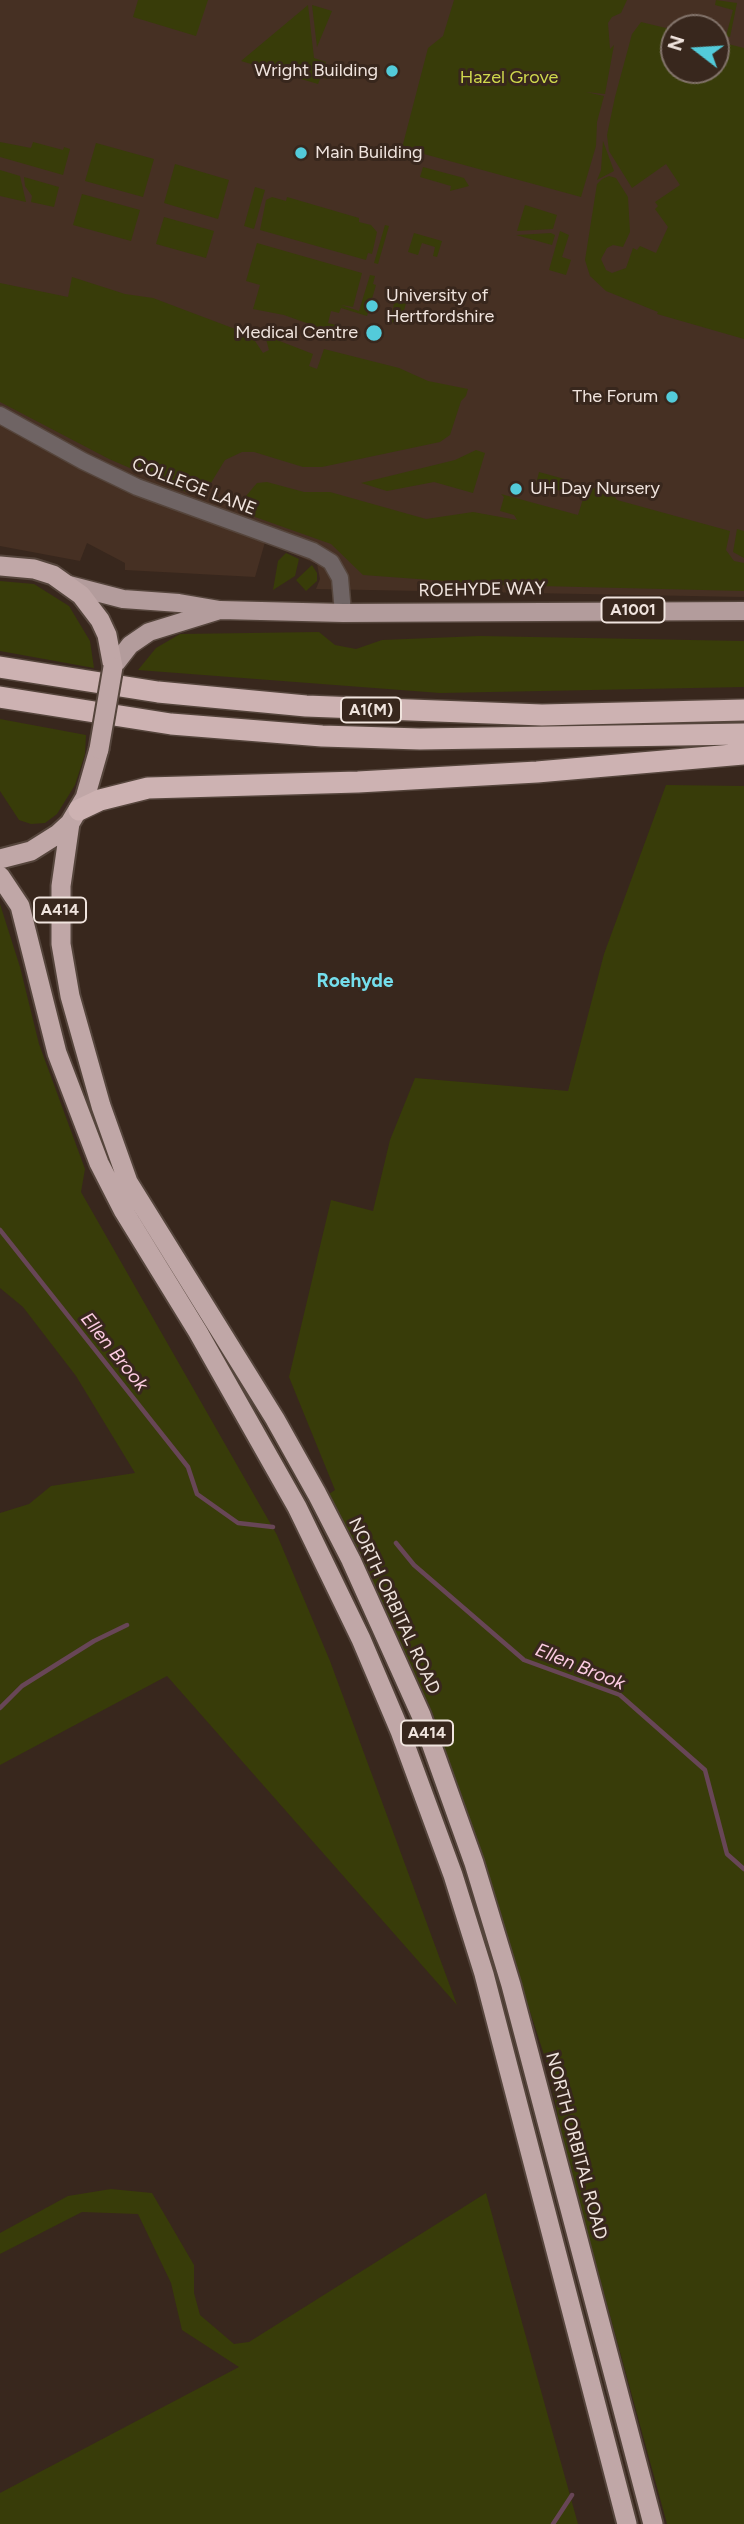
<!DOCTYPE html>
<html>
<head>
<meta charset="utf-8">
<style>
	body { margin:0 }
	#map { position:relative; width:744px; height:2524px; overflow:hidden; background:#38271d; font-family:Figtree,sans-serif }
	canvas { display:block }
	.north { position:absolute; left:660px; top:14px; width:70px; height:70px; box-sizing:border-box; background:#38271d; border:2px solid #82736a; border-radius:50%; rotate:287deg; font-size:19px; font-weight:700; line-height:28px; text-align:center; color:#f0e4de }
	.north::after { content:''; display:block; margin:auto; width:24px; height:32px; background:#53cbda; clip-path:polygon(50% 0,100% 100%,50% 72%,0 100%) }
</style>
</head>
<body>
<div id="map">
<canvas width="744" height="2524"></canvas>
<div class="north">N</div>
</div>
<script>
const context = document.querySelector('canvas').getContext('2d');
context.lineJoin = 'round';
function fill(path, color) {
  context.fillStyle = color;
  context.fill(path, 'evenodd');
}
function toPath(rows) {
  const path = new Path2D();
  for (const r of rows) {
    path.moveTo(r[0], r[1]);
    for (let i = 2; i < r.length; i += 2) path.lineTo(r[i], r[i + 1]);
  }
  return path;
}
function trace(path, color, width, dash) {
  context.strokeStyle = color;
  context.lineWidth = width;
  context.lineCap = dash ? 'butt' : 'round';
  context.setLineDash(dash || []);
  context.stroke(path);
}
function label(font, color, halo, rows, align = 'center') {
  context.font = font + ' Figtree,sans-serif';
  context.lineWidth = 6;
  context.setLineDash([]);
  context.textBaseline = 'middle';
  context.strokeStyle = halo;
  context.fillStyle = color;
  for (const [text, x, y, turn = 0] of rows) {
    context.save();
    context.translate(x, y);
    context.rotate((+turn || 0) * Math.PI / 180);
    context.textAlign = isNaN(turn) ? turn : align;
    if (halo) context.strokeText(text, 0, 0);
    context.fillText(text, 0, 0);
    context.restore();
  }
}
const built = toPath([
	[0,0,744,0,744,597,316,589,320,579,317,564,265,542,255,577,125,570,125,563,87,543,80,561,0,546],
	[674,28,716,28,716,70,674,70]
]);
const green = toPath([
	[138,0,208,0,196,36,133,17],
	[454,0,627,0,621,13,612,17,608,23,610,49,614,45,605,94,586,92,604,96,597,122,596,146,581,197,402,148,428,48,443,36],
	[716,0,737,3,730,37,726,36,733,10,715,5],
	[308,5,314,58,326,62,325,67,330,69,327,79,321,77,318,84,241,61],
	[312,5,332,11,317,47],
	[641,22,674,30,674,70,716,70,716,41,744,48,744,339,657,314,658,312,606,291,590,276,585,260,597,184,602,179,609,176,616,178,628,197,630,232,623,247,613,245,607,248,601,259,606,270,612,273,626,268,633,248,637,250,640,246,656,253,668,227,655,209,658,206,655,202,680,185,666,164,632,188,609,151,607,135,615,97,632,34],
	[603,141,614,171,597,180,601,170],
	[0,142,31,148,33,142,63,150,64,147,70,149,63,175,0,157],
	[96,143,154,159,143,197,85,181],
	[175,164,229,180,218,219,164,203],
	[423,167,464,178,469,186,450,191,451,186,420,177],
	[0,170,20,176,26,202,0,196],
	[24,177,59,187,54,207,31,202,32,196,25,186],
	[255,187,265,190,254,229,244,226],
	[82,194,140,210,131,241,73,225],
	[272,197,286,201,287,197,359,218,359,222,371,225,377,232,372,254,368,253,366,260,260,230,266,200],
	[525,205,557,215,553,229,517,231],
	[164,217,214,231,206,258,156,244],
	[385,225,389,226,378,264,374,263],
	[560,231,569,235,562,257,571,260,566,275,549,270],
	[414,233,442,241,437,257,433,256,435,247,422,243,418,255,408,252],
	[551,233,555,235,552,245,516,235],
	[257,243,362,273,353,307,341,305,359,311,370,275,375,276,373,284,376,285,367,316,341,308,339,313,331,311,328,323,336,325,335,329,352,334,351,339,284,315,253,309,260,285,246,281],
	[72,277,125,294,153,298,251,335,263,353,269,350,266,339,277,340,313,354,309,366,317,369,324,349,399,368,428,381,468,389,466,396,461,401,450,435,440,442,322,467,303,467,254,452,242,452,225,460,206,491,197,494,183,491,109,459,0,402,0,283,68,297],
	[395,297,407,300,400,324,391,322],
	[476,450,485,453,473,493,434,482,387,491,361,483,455,460],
	[539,472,568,480,564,492,536,484],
	[267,482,304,492,330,492,426,519,473,512,517,520,514,515,500,511,504,497,501,494,578,515,587,486,613,494,617,500,730,531,726,550,734,561,744,563,744,591,499,585,363,575,331,544,255,517,248,510,246,496,257,483],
	[737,529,744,531,744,558,733,552],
	[286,553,299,559,295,576,273,590,278,561],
	[312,565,317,573,317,581,306,591,296,580],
	[0,581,34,584,69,606,90,641,94,668,0,651],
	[319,632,335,645,356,649,382,640,480,636,744,641,744,687,440,693,138,670,156,648,180,634],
	[0,719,86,735,85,754,75,785,57,814,45,823,31,824,19,820,0,791],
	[666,785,744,786,744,2524,667,2524,566,2154,547,2064,510,1950,433,1714,365,1565,329,1494,335,1490,289,1377,331,1200,373,1211,390,1140,415,1078,568,1091,604,954],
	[0,904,20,967,39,1044,85,1169,81,1192,277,1535,330,1661,457,2005,167,1676,0,1765,0,1513,29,1504,51,1486,135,1473,76,1376,23,1307,0,1288],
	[111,2189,152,2193,194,2265,194,2293,200,2315,234,2344,249,2342,486,2193,578,2524,0,2524,0,2493,239,2367,182,2330,171,2283,138,2214,82,2212,0,2254,0,2233,68,2196]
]);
const stream = toPath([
	[0,1230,188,1467,197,1494,238,1523,273,1527],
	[396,1543,414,1565,524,1660,620,1695,705,1770,727,1854,744,1869],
	[0,1708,22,1686,94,1641,127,1625],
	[553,2524,572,2495]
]);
const minor = toPath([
	[0,415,83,461,137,487,313,551,331,562,340,578,343,613]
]);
const primary = toPath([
	[69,585,123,599,179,603,220,610,343,613,744,611],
	[113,667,130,645,149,632,217,611]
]);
const trunk = toPath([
	[0,566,34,569,53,575,81,595,100,620,107,635,113,667],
	[70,823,61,886,61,944,70,996,101,1106,128,1182,275,1419,317,1494,351,1560,421,1715,474,1863,511,1985,653,2524],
	[0,859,31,851,58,834,70,823,85,798,99,749],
	[0,876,20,906,57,1053,99,1163,123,1210,198,1332,297,1507,361,1639,400,1731,453,1875,484,1974,627,2524]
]);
const motorway = toPath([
	[0,667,158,692,306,706,542,715,744,710],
	[0,697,171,724,322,736,420,739,744,734],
	[79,810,100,800,148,788,358,782,537,772,744,754]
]);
const trunkBridge = toPath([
	[99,749,113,667]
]);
const markers = [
	[392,71,7,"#53cbda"],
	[301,153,7,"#53cbda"],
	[372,306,7,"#53cbda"],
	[374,333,9,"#53cbda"],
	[672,397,7,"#53cbda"],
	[516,489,7,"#53cbda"]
];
const shields = [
	[633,610,63],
	[371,710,60],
	[60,910,52],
	[427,1733,52]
];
const shieldNames = [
	["A1001",633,610],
	["A1(M)",371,710],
	["A414",60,910],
	["A414",427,1733]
];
const poiNames = [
	["Wright Building",378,71],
	["Main Building",315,153,"left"],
	["University of",386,296,"left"],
	["Hertfordshire",386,317,"left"],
	["Medical Centre",358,333],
	["The Forum",658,397],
	["UH Day Nursery",530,489,"left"]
];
const parkNames = [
	["Hazel Grove",509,78]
];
const streetNames = [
	["COLLEGE LANE",194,487,21],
	["ROEHYDE WAY",482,590,-1],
	["NORTH ORBITAL ROAD",394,1606,65],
	["NORTH ORBITAL ROAD",576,2146,75]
];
const neighbourhoodNames = [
	["Roehyde",355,981]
];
const waterNames = [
	["Ellen Brook",114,1352,51],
	["Ellen Brook",580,1667,22]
];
fill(built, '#463023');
fill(green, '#383c09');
trace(stream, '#684657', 4.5);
trace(minor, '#55453c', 19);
trace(primary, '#55453c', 21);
trace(trunk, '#55453c', 23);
trace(motorway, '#55453c', 24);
trace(minor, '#6f6464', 16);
trace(primary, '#b39c9c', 18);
trace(trunk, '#c0a7a7', 19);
trace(motorway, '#cdb2b2', 21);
trace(trunkBridge, '#55453c', 23, []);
trace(trunkBridge, '#c0a7a7', 19);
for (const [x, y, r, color] of markers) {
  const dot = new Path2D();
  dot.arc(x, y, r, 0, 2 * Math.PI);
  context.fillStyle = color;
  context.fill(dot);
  trace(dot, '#38271d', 2.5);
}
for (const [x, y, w] of shields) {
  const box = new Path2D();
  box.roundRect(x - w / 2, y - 12.5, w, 25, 5);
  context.fillStyle = '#38271d';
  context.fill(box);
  trace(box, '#f0e4de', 2);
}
label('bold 16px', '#f0e4de', null, shieldNames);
label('18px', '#f0e4de', '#38271d', poiNames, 'right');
label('18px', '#cfd94d', '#38271d', parkNames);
label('18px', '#f0e4de', '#38271d', streetNames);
label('bold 19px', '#74deec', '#38271d', neighbourhoodNames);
label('italic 19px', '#fecce3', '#38271d', waterNames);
</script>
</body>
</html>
